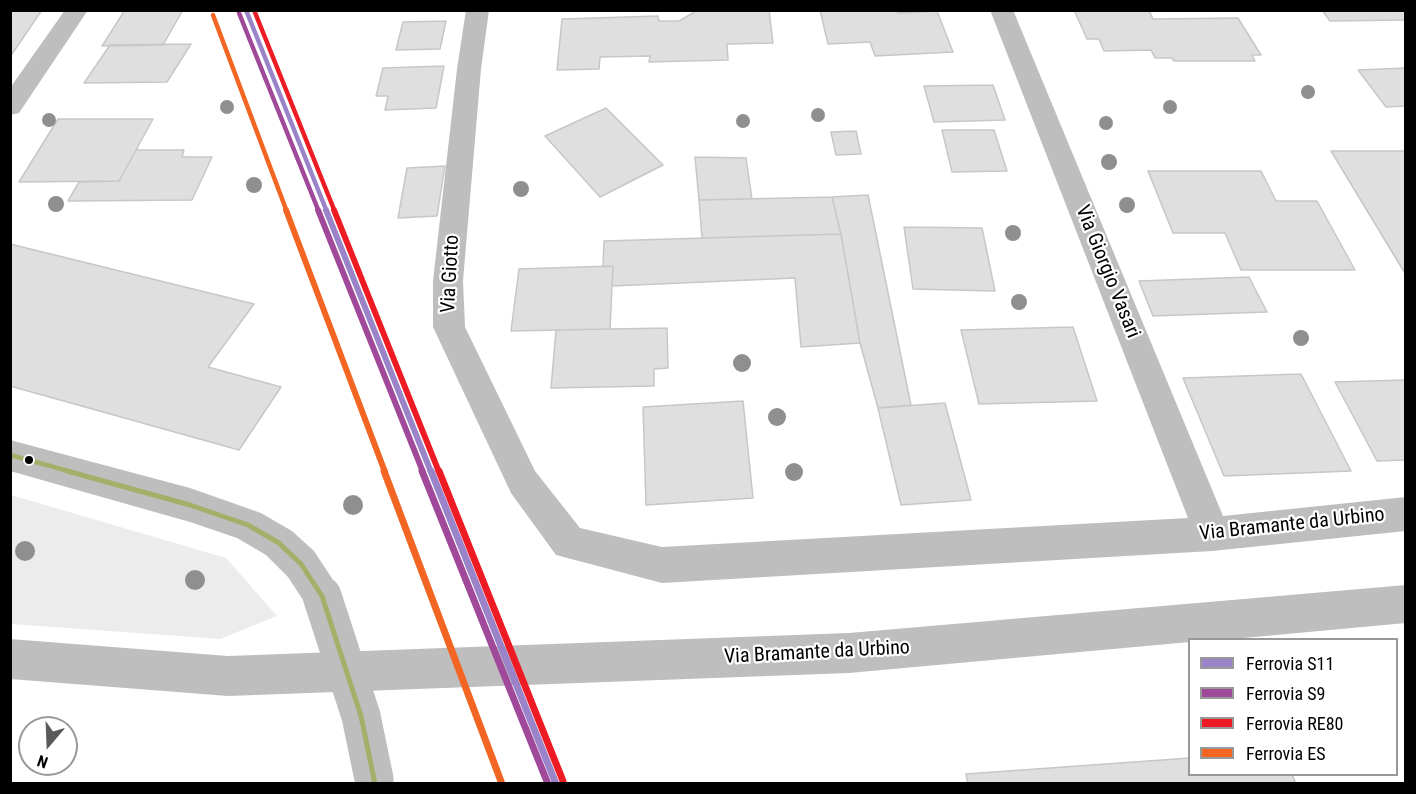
<!DOCTYPE html>
<html>
<head>
<meta charset="utf-8">
<style>
	body { margin:0 }
	#map { position:relative; width:1416px; height:794px; overflow:hidden; background:#fff; font-family:"Roboto Condensed",sans-serif }
	canvas { display:block }
	.frame { position:absolute; inset:0; border:12px solid #000; pointer-events:none }
	.legend { position:absolute; left:1188px; top:638px; width:210px; height:138px; box-sizing:border-box; background:#fff; border:2px solid #999; margin:0; padding:8px 10px; list-style:none; font-size:18px; color:#000 }
	.legend li { display:flex; align-items:center; gap:12px; height:30px }
	.legend b { width:30px; border:2px solid #999 }
	.north { position:absolute; left:18px; top:716px; width:60px; height:60px; box-sizing:border-box; background:#fff; border:2px solid #999; border-radius:50%; rotate:199deg; font-size:16px; font-weight:700; line-height:24px; text-align:center; color:#000 }
	.north::after { content:''; display:block; margin:auto; width:21px; height:27px; background:#595959; clip-path:polygon(50% 0,100% 100%,50% 72%,0 100%) }
</style>
</head>
<body>
<div id="map">
<canvas width="1416" height="794"></canvas>
<div class="frame"></div>
<ul class="legend">
<li><b style="height:8px;background:#9a83c9"></b>Ferrovia S11</li>
<li><b style="height:8px;background:#a0499a"></b>Ferrovia S9</li>
<li><b style="height:8px;background:#ed1c24"></b>Ferrovia RE80</li>
<li><b style="height:8px;background:#f26522"></b>Ferrovia ES</li>
</ul>
<div class="north">N</div>
</div>
<script>
const context = document.querySelector('canvas').getContext('2d');
context.lineJoin = 'round';
function fill(path, color) {
  context.fillStyle = color;
  context.fill(path, 'evenodd');
}
function toPath(rows) {
  const path = new Path2D();
  for (const r of rows) {
    path.moveTo(r[0], r[1]);
    for (let i = 2; i < r.length; i += 2) path.lineTo(r[i], r[i + 1]);
  }
  return path;
}
function trace(path, color, width, dash) {
  context.strokeStyle = color;
  context.lineWidth = width;
  context.lineCap = dash ? 'butt' : 'round';
  context.setLineDash(dash || []);
  context.stroke(path);
}
function label(font, color, halo, rows, align = 'center') {
  context.font = font + ' "Roboto Condensed",sans-serif';
  context.lineWidth = 4.5;
  context.setLineDash([]);
  context.textBaseline = 'middle';
  context.strokeStyle = halo;
  context.fillStyle = color;
  for (const [text, x, y, turn = 0] of rows) {
    context.save();
    context.translate(x, y);
    context.rotate((+turn || 0) * Math.PI / 180);
    context.textAlign = isNaN(turn) ? turn : align;
    if (halo) context.strokeText(text, 0, 0);
    context.fillText(text, 0, 0);
    context.restore();
  }
}
const green = toPath([
	[11,495,226,558,277,616,220,639,11,624]
]);
const building = toPath([
	[10,10,42,10,12,54,10,54,10,10],
	[125,10,183,10,163,45,102,46,125,10],
	[693,10,769,10,773,43,727,44,728,60,649,62,650,56,600,57,599,69,557,70,562,19,658,16,659,21,679,21,693,13,693,10],
	[820,10,897,10,898,13,937,11,953,52,875,56,870,42,828,44,820,10],
	[1074,10,1149,10,1153,19,1238,18,1261,55,1252,55,1255,61,1174,61,1172,58,1155,58,1151,50,1104,51,1099,39,1087,39,1074,10],
	[1322,10,1406,10,1406,20,1330,21,1322,10],
	[446,21,440,49,396,50,403,22,446,21],
	[191,44,167,82,84,83,110,45,191,44],
	[444,66,436,108,385,110,388,96,376,96,383,68,444,66],
	[1406,68,1406,106,1386,107,1358,70,1406,68],
	[993,85,1005,120,934,122,924,86,993,85],
	[606,108,663,165,600,197,545,136,606,108],
	[58,119,153,119,119,181,19,182,58,119],
	[942,130,994,130,1007,171,952,172,942,130],
	[856,131,861,154,836,155,831,132,856,131],
	[136,150,184,150,182,157,212,157,192,200,68,201,79,182,119,181,136,150],
	[1331,151,1406,151,1406,275,1331,151],
	[695,157,746,158,752,199,699,200,695,157],
	[445,166,437,216,398,218,407,168,445,166],
	[1148,171,1261,171,1276,201,1317,201,1355,270,1241,270,1225,233,1173,233,1148,171],
	[868,195,911,405,878,408,860,343,841,234,832,197,868,195],
	[832,197,841,234,702,238,699,200,832,197],
	[904,227,982,228,995,291,913,289,904,227],
	[841,234,860,343,801,347,795,278,612,286,613,266,603,267,604,241,841,234],
	[10,244,254,304,208,367,281,387,239,450,10,386,10,244],
	[613,266,610,329,511,331,519,269,613,266],
	[1249,277,1267,312,1153,316,1139,281,1249,277],
	[1073,327,1097,401,979,404,961,330,1073,327],
	[667,328,668,368,654,369,654,386,551,388,556,330,667,328],
	[1301,374,1351,471,1224,476,1183,378,1301,374],
	[1406,380,1406,460,1377,461,1335,382,1406,380],
	[743,401,753,498,646,505,643,407,743,401],
	[945,403,971,500,901,505,878,408,945,403],
	[1190,758,1190,774,1292,774,1296,784,968,784,966,774,1190,758]
]);
const minor = toPath([
	[65,10,88,10,19,113,10,115,10,88,65,10],
	[466,10,489,10,481,69,463,281,465,327,535,471,580,528,662,547,1188,518,990,10,1013,10,1223,516,1406,497,1406,531,1212,551,662,583,556,555,511,493,433,327,433,281,457,69,466,10],
	[10,440,190,488,261,513,292,531,314,551,335,583,341,596,335,609,322,615,309,609,288,577,266,555,237,538,190,522,10,471,10,440],
	[1406,585,1406,623,1222,640,1190,640,1190,642,849,673,228,696,10,679,10,639,228,656,849,633,1406,585]
]);
const minorBridge = toPath([
	[322,596,361,716,374,779]
]);
const bus1Far1 = toPath([
	[10,455,72,472]
]);
const bus1 = toPath([
	[67,471,190,505,248,525,279,543,301,564,322,596,361,716,375,784]
]);
const rail1Far2 = toPath([
	[246,10,327,212]
]);
const rail1Far1 = toPath([
	[326,210,431,472]
]);
const rail1 = toPath([
	[431,471,556,784]
]);
const rail2Far2 = toPath([
	[239,13,319,212]
]);
const rail2Far1 = toPath([
	[318,210,423,472]
]);
const rail2 = toPath([
	[422,471,548,784]
]);
const rail3Far2 = toPath([
	[254,10,335,212]
]);
const rail3Far1 = toPath([
	[334,210,439,472]
]);
const rail3 = toPath([
	[439,471,563,781]
]);
const rail4Far2 = toPath([
	[213,15,287,212]
]);
const rail4Far1 = toPath([
	[286,210,385,472]
]);
const rail4 = toPath([
	[384,471,502,784]
]);
const trees = [
	[1308,92,7],
	[227,107,7],
	[1170,107,7],
	[818,115,7],
	[49,120,7],
	[743,121,7],
	[1106,123,7],
	[1109,162,8],
	[254,185,8],
	[521,189,8],
	[56,204,8],
	[1127,205,8],
	[1013,233,8],
	[1019,302,8],
	[1301,338,8],
	[742,363,9],
	[777,417,9],
	[794,472,9],
	[353,505,10],
	[25,551,10],
	[195,580,10]
];
const markers = [
	[29,460,5,"#000"]
];
const streetNames = [
	["Via Giorgio Vasari",1107,272,68],
	["Via Giotto",451,274,-87],
	["Via Bramante da Urbino",1292,525,-6],
	["Via Bramante da Urbino",817,653,-3]
];
fill(green, '#ececec');
fill(building, '#dfdfdf');
trace(building, '#c7c7c7', 1.5);
fill(minor, '#bebebe');
trace(minorBridge, '#bebebe', 39);
trace(bus1Far1, '#a4b069', 4.5);
trace(bus1, '#a4b069', 5);
trace(rail1Far2, '#9a83c9', 4.5);
trace(rail1Far1, '#9a83c9', 6);
trace(rail1, '#9a83c9', 7);
trace(rail2Far2, '#a0499a', 4.5);
trace(rail2Far1, '#a0499a', 6);
trace(rail2, '#a0499a', 7);
trace(rail3Far2, '#ed1c24', 4.5);
trace(rail3Far1, '#ed1c24', 6);
trace(rail3, '#ed1c24', 7);
trace(rail4Far2, '#f26522', 4.5);
trace(rail4Far1, '#f26522', 6);
trace(rail4, '#f26522', 7);
context.fillStyle = '#8f8f8f';
for (const [x, y, r] of trees) {
  context.beginPath();
  context.arc(x, y, r, 0, 2 * Math.PI);
  context.fill();
}
for (const [x, y, r, color] of markers) {
  const dot = new Path2D();
  dot.arc(x, y, r, 0, 2 * Math.PI);
  context.fillStyle = color;
  context.fill(dot);
  trace(dot, '#fff', 2);
}
label('20px', '#000', '#fff', streetNames);
</script>
</body>
</html>
